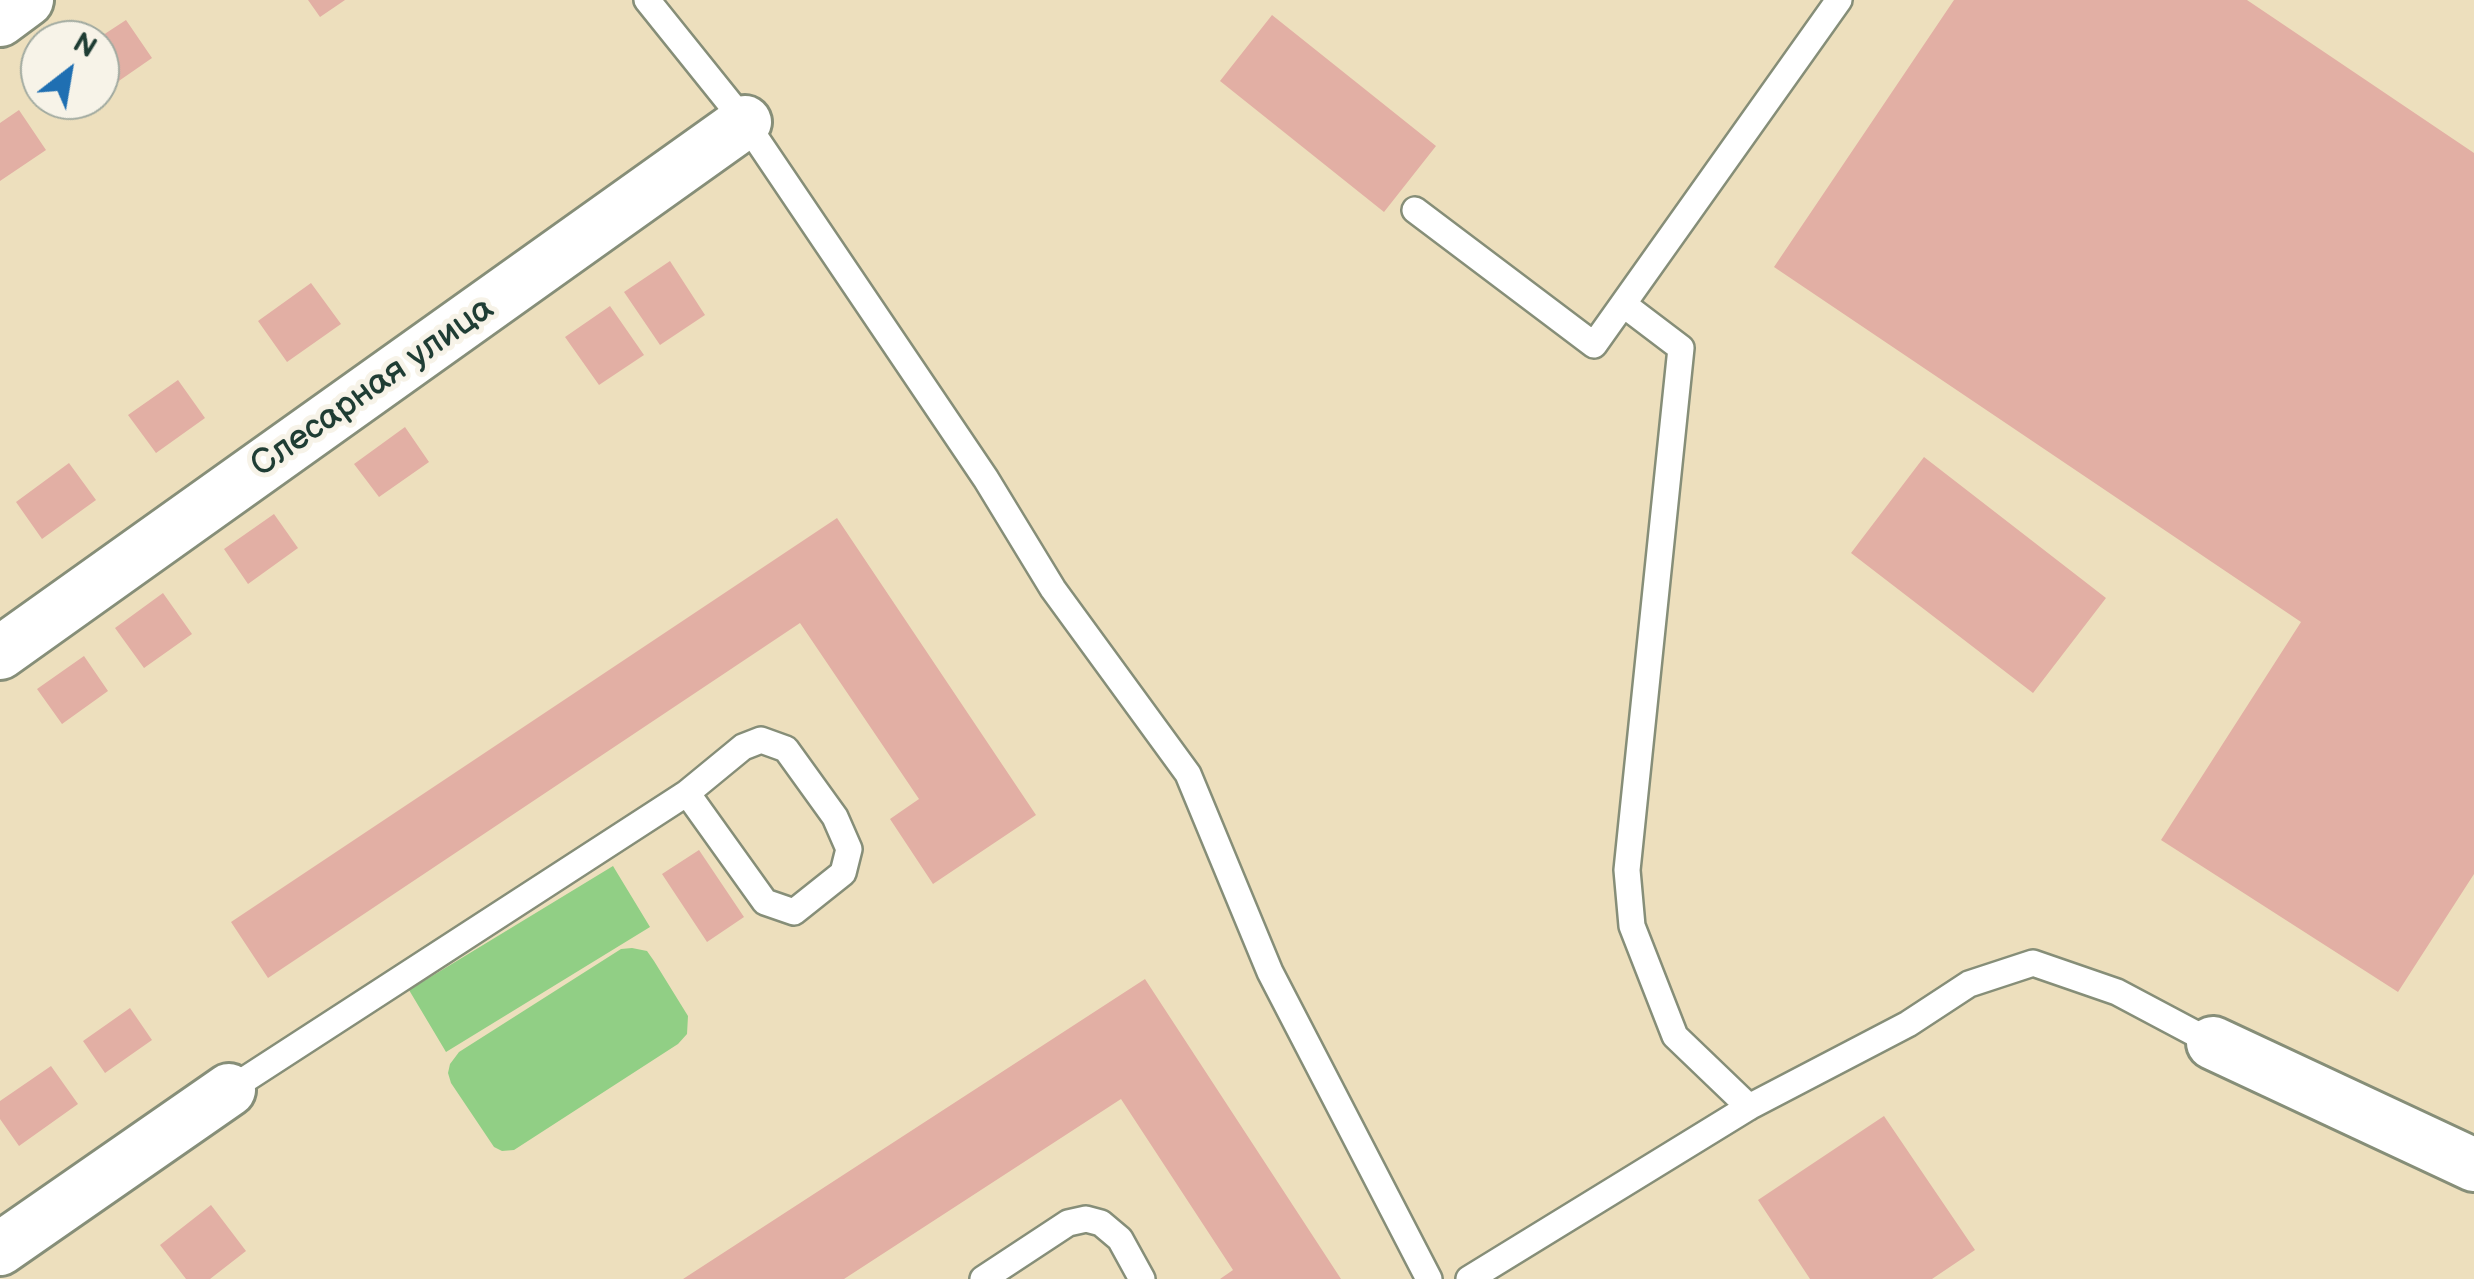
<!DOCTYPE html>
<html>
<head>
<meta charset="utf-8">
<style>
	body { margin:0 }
	#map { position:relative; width:2474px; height:1279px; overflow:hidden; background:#eddfbd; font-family:"Balsamiq Sans",sans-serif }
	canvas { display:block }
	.north { position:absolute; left:20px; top:20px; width:100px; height:100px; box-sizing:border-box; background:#f7f3e8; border:2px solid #a1aaa0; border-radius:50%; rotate:31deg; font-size:28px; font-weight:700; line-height:40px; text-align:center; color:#1f3d34 }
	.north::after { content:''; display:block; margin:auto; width:35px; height:45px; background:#1f6fb2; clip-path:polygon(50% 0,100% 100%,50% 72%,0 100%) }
</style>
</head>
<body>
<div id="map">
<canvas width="2474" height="1279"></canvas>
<div class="north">N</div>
</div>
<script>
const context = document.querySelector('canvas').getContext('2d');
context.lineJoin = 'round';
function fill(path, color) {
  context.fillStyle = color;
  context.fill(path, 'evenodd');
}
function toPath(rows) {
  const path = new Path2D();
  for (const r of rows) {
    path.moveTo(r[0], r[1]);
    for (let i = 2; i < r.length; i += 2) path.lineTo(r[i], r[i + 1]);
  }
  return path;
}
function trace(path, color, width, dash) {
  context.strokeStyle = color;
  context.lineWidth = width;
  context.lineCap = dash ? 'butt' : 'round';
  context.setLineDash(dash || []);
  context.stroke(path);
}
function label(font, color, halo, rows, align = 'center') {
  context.font = font + ' "Balsamiq Sans",sans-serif';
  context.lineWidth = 10;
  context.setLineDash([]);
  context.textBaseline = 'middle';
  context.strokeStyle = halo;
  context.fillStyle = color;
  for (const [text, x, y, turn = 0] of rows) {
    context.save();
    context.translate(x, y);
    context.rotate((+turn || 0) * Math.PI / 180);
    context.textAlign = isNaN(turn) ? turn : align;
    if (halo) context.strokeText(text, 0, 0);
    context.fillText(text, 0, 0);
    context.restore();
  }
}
const green = toPath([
	[613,866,650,927,446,1052,409,990],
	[632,948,647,951,654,961,688,1016,687,1034,678,1044,514,1150,502,1151,494,1147,451,1083,448,1073,450,1064,459,1052,621,949]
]);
const building = toPath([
	[308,0,345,0,320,17],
	[1954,0,2247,0,2474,153,2474,874,2398,992,2161,840,2301,622,1774,267],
	[1272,15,1436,146,1384,212,1220,81],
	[126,20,152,58,100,94,100,37],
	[19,110,46,150,0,181,0,123],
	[670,261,705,315,660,345,624,292],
	[311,283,341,324,287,362,258,321],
	[610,306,644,355,599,385,565,337],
	[178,380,205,418,156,453,128,415],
	[405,427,429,462,379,497,354,464],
	[1924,457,2106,598,2033,693,1851,553],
	[69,463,96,500,42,539,16,502],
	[274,514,298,548,248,584,224,549],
	[837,518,1036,815,933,884,890,819,919,799,800,623,268,978,231,922],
	[163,593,192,634,144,668,115,628],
	[84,656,108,691,62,724,37,689],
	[699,850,744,917,707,942,662,874],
	[1145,979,1341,1279,1220,1279,1233,1270,1121,1099,844,1279,683,1279],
	[130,1008,152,1040,105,1073,83,1041],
	[51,1066,78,1104,19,1146,0,1119,0,1101],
	[1884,1116,1975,1250,1932,1279,1810,1279,1758,1200],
	[211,1205,246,1251,210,1279,186,1279,160,1245]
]);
const lane = toPath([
	[647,0,745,122,986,479,1053,589,1188,774,1270,972,1429,1279],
	[1415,210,1594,345,1839,0],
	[1623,304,1681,348,1627,870,1632,926,1675,1036,1749,1107],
	[229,1090,687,793,743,747,761,740,786,749,835,817,849,849,843,873,794,912,765,902,687,793],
	[983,1279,1068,1223,1086,1219,1101,1223,1120,1239,1142,1279],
	[1469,1279,1749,1107,1908,1024,1969,984,2033,963,2117,992,2213,1043]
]);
const street = toPath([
	[0,20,27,0],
	[0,653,745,122],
	[2213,1043,2474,1165],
	[0,1249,229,1090]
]);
const streetNames = [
	["Слесарная улица",373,388,-35]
];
fill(green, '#91cf85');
fill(building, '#e2afa4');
trace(lane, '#868e78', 30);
trace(street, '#868e78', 58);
trace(lane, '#fff', 25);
trace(street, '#fff', 52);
label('35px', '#1f3d34', '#f7f3e8', streetNames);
</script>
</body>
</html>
